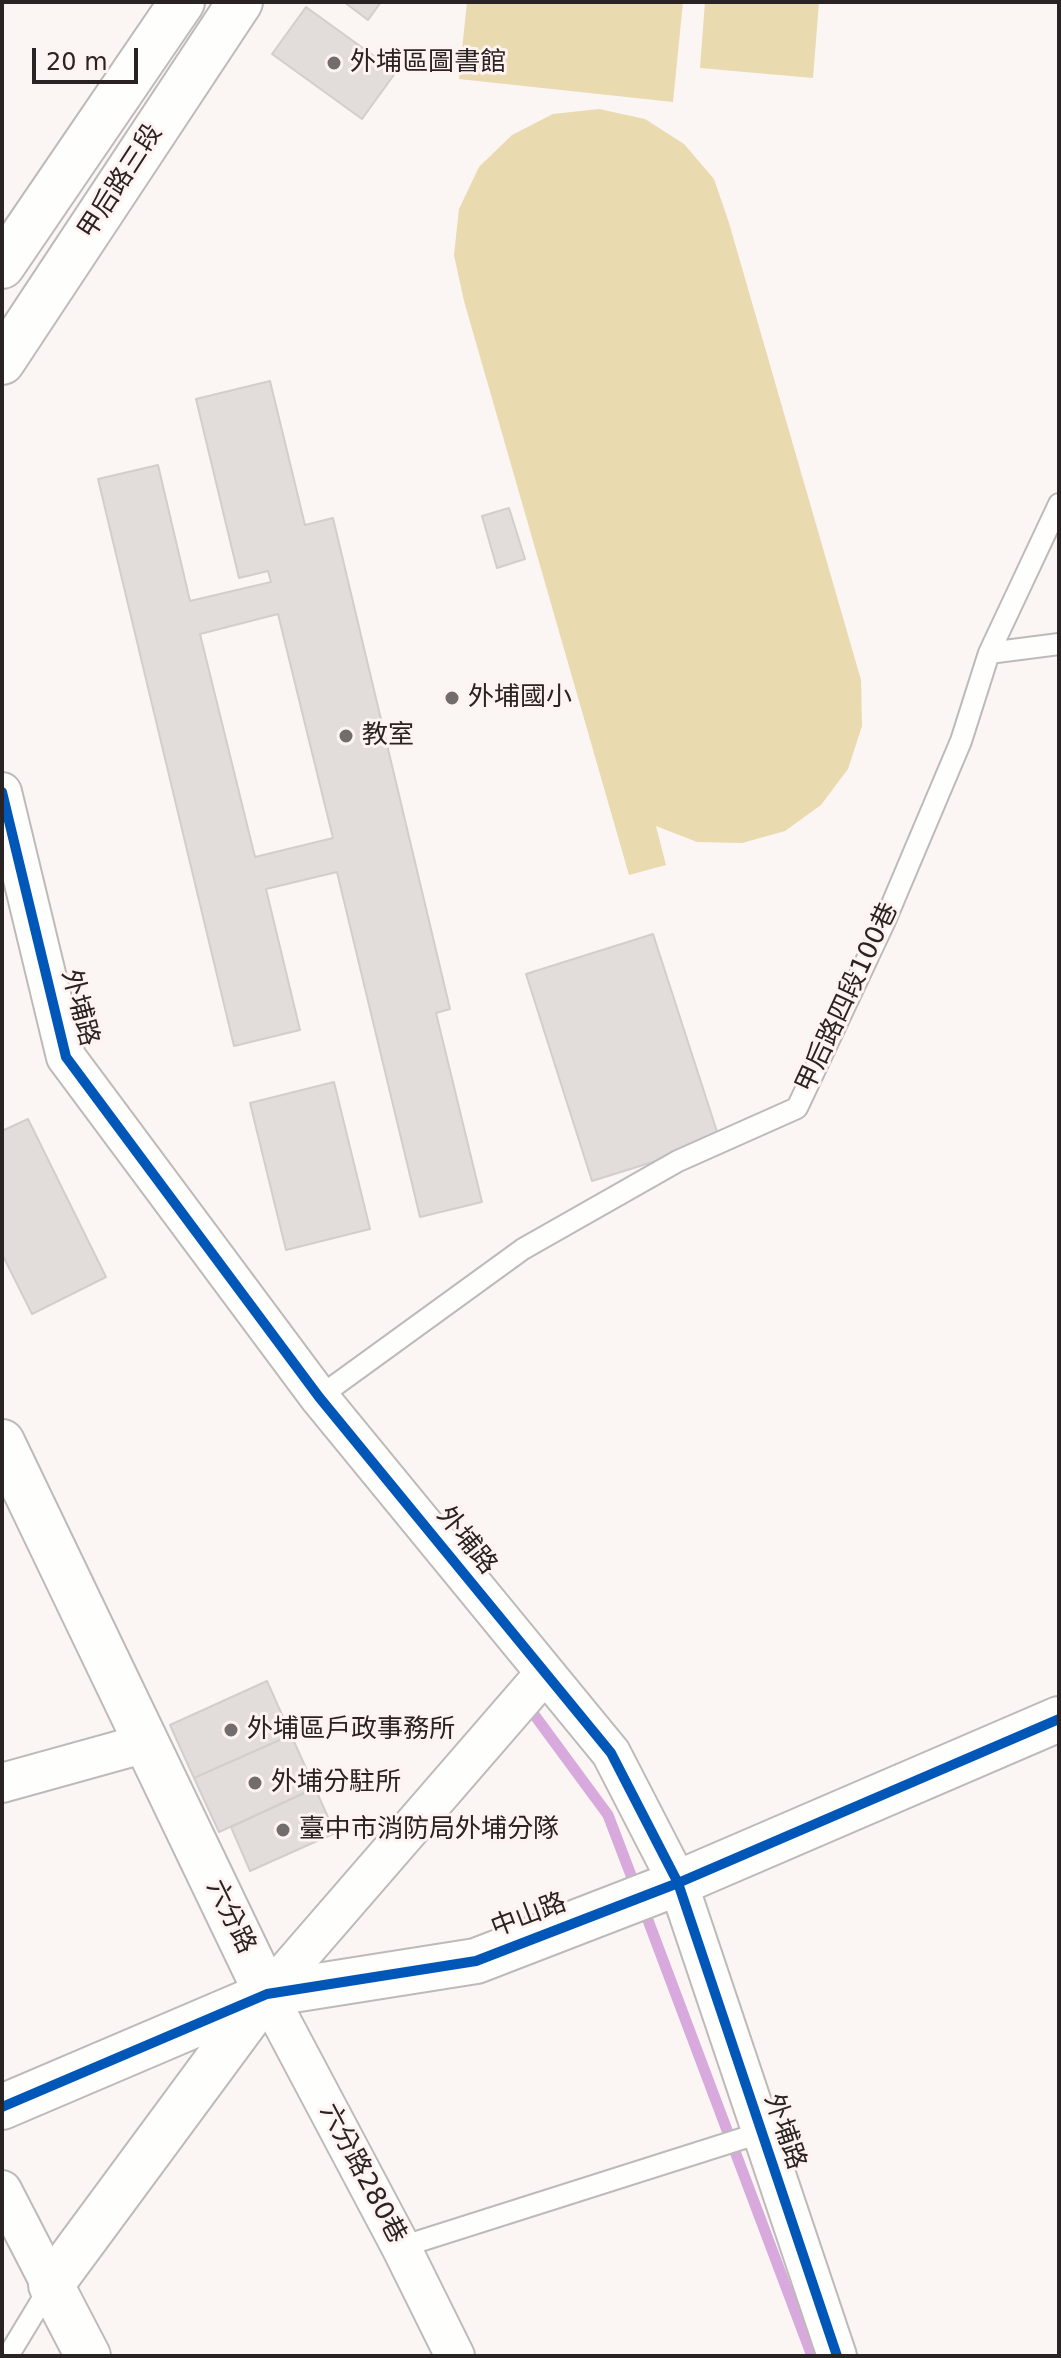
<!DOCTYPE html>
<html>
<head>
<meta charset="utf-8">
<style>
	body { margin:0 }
	#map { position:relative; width:1061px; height:2358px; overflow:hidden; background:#fbf5f4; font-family:"DejaVu Sans",sans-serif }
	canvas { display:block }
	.frame { position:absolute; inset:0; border:4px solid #292423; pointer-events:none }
	.scale { position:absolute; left:32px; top:48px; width:106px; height:36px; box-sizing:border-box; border:4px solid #292423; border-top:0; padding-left:10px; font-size:24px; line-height:28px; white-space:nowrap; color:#292423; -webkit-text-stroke:6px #fef3f1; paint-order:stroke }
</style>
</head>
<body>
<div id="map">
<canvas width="1061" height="2358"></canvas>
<div class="frame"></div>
<div class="scale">20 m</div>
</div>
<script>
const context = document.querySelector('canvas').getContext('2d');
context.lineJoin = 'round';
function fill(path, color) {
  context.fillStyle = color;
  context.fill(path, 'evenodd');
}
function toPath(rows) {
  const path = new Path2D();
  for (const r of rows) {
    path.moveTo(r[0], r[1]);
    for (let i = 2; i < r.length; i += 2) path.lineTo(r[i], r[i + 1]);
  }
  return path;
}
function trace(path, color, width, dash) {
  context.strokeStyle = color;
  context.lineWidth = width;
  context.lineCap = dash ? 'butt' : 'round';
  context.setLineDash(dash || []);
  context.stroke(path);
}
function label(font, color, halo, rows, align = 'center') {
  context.font = font + ' "DejaVu Sans","Noto Sans TC",sans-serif';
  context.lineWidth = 6;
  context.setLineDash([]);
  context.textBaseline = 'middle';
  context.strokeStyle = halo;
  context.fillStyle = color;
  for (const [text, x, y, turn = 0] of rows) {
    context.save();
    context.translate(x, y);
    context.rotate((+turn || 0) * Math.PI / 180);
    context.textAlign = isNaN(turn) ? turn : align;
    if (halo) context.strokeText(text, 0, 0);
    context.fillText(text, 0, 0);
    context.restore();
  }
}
const green = toPath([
	[467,2,683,2,673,102,459,79],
	[705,2,819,2,813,78,700,68],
	[599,109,645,119,684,144,714,179,729,223,861,680,862,726,848,769,821,805,785,831,742,843,697,842,656,826,666,865,629,875,464,301,454,255,459,209,479,167,512,135,553,114]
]);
const stream = toPath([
	[530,1709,608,1815,637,1891],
	[643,1907,812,2356]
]);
const building = toPath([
	[344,2,381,2,368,20,344,2],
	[306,7,396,72,362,119,272,54,306,7],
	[270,381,305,525,333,518,450,1009,436,1013,482,1202,420,1217,337,872,266,889,300,1030,234,1046,98,479,158,465,190,601,271,582,268,571,239,578,196,399,270,381],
	[278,614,333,838,255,857,200,634,278,614],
	[509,508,525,559,497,568,482,516,509,508],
	[653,934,720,1141,592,1181,526,974,653,934],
	[334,1082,370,1229,286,1250,250,1103,334,1082],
	[28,1119,106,1277,32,1314,2,1254,2,1131,28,1119],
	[267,1681,291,1735,194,1778,170,1725,267,1681],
	[291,1735,315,1788,219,1832,194,1778,291,1735],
	[315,1788,335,1833,250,1871,231,1827,315,1788]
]);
const lane = toPath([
	[989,653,1059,644],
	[319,1397,523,1249,678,1161,797,1108,884,923,961,741,989,653,1059,504],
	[401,2247,760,2133],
	[8,2356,51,2285]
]);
const street = toPath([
	[2,792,66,1057,319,1397,611,1753,678,1883,837,2356],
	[2,1783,146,1743],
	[2,2190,51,2285],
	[455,2356,401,2247,267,1994,545,1673]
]);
const secondary = toPath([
	[2,266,182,2],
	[2,362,240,2],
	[2,1442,267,1994],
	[2,2107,267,1994,476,1961,678,1883,1059,1719],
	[88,2356,51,2285,265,1995]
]);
const cycleway = toPath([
	[2,792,66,1057,319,1397,611,1753,678,1883,837,2356],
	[2,2107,267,1994,476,1961,678,1883,1059,1719]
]);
const markers = [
	[334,63,8,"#726d6c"],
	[452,698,8,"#726d6c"],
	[346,736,8,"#726d6c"],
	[231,1730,8,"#726d6c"],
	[255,1783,8,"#726d6c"],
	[283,1830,8,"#726d6c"]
];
const poiNames = [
	["外埔區圖書館",350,63],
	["外埔國小",468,698],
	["教室",362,736],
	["外埔區戶政事務所",247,1730],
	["外埔分駐所",271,1783],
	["臺中市消防局外埔分隊",299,1830]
];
const streetNames = [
	["甲后路三段",121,182,-57],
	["甲后路四段100巷",848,998,-65],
	["外埔路",79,1008,75],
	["外埔路",466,1541,51],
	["中山路",529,1916,-21],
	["六分路",230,1917,64],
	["外埔路",784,2132,71],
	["六分路280巷",362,2174,62]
];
fill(green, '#e9daaf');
trace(stream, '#d8a9dc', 11);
fill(building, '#e2dddb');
trace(building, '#d2cecc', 2);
trace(lane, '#bebab9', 24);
trace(street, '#bebab9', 42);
trace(secondary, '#bebab9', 48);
trace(lane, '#fefefd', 20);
trace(street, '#fefefd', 38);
trace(secondary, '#fefefd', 44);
trace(cycleway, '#0057b8', 10);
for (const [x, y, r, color] of markers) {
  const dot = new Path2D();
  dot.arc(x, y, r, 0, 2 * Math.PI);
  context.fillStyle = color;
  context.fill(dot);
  trace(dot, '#fef3f1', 3);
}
label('26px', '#292423', '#fef3f1', poiNames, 'left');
label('26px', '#292423', '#fef3f1', streetNames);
</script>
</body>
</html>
